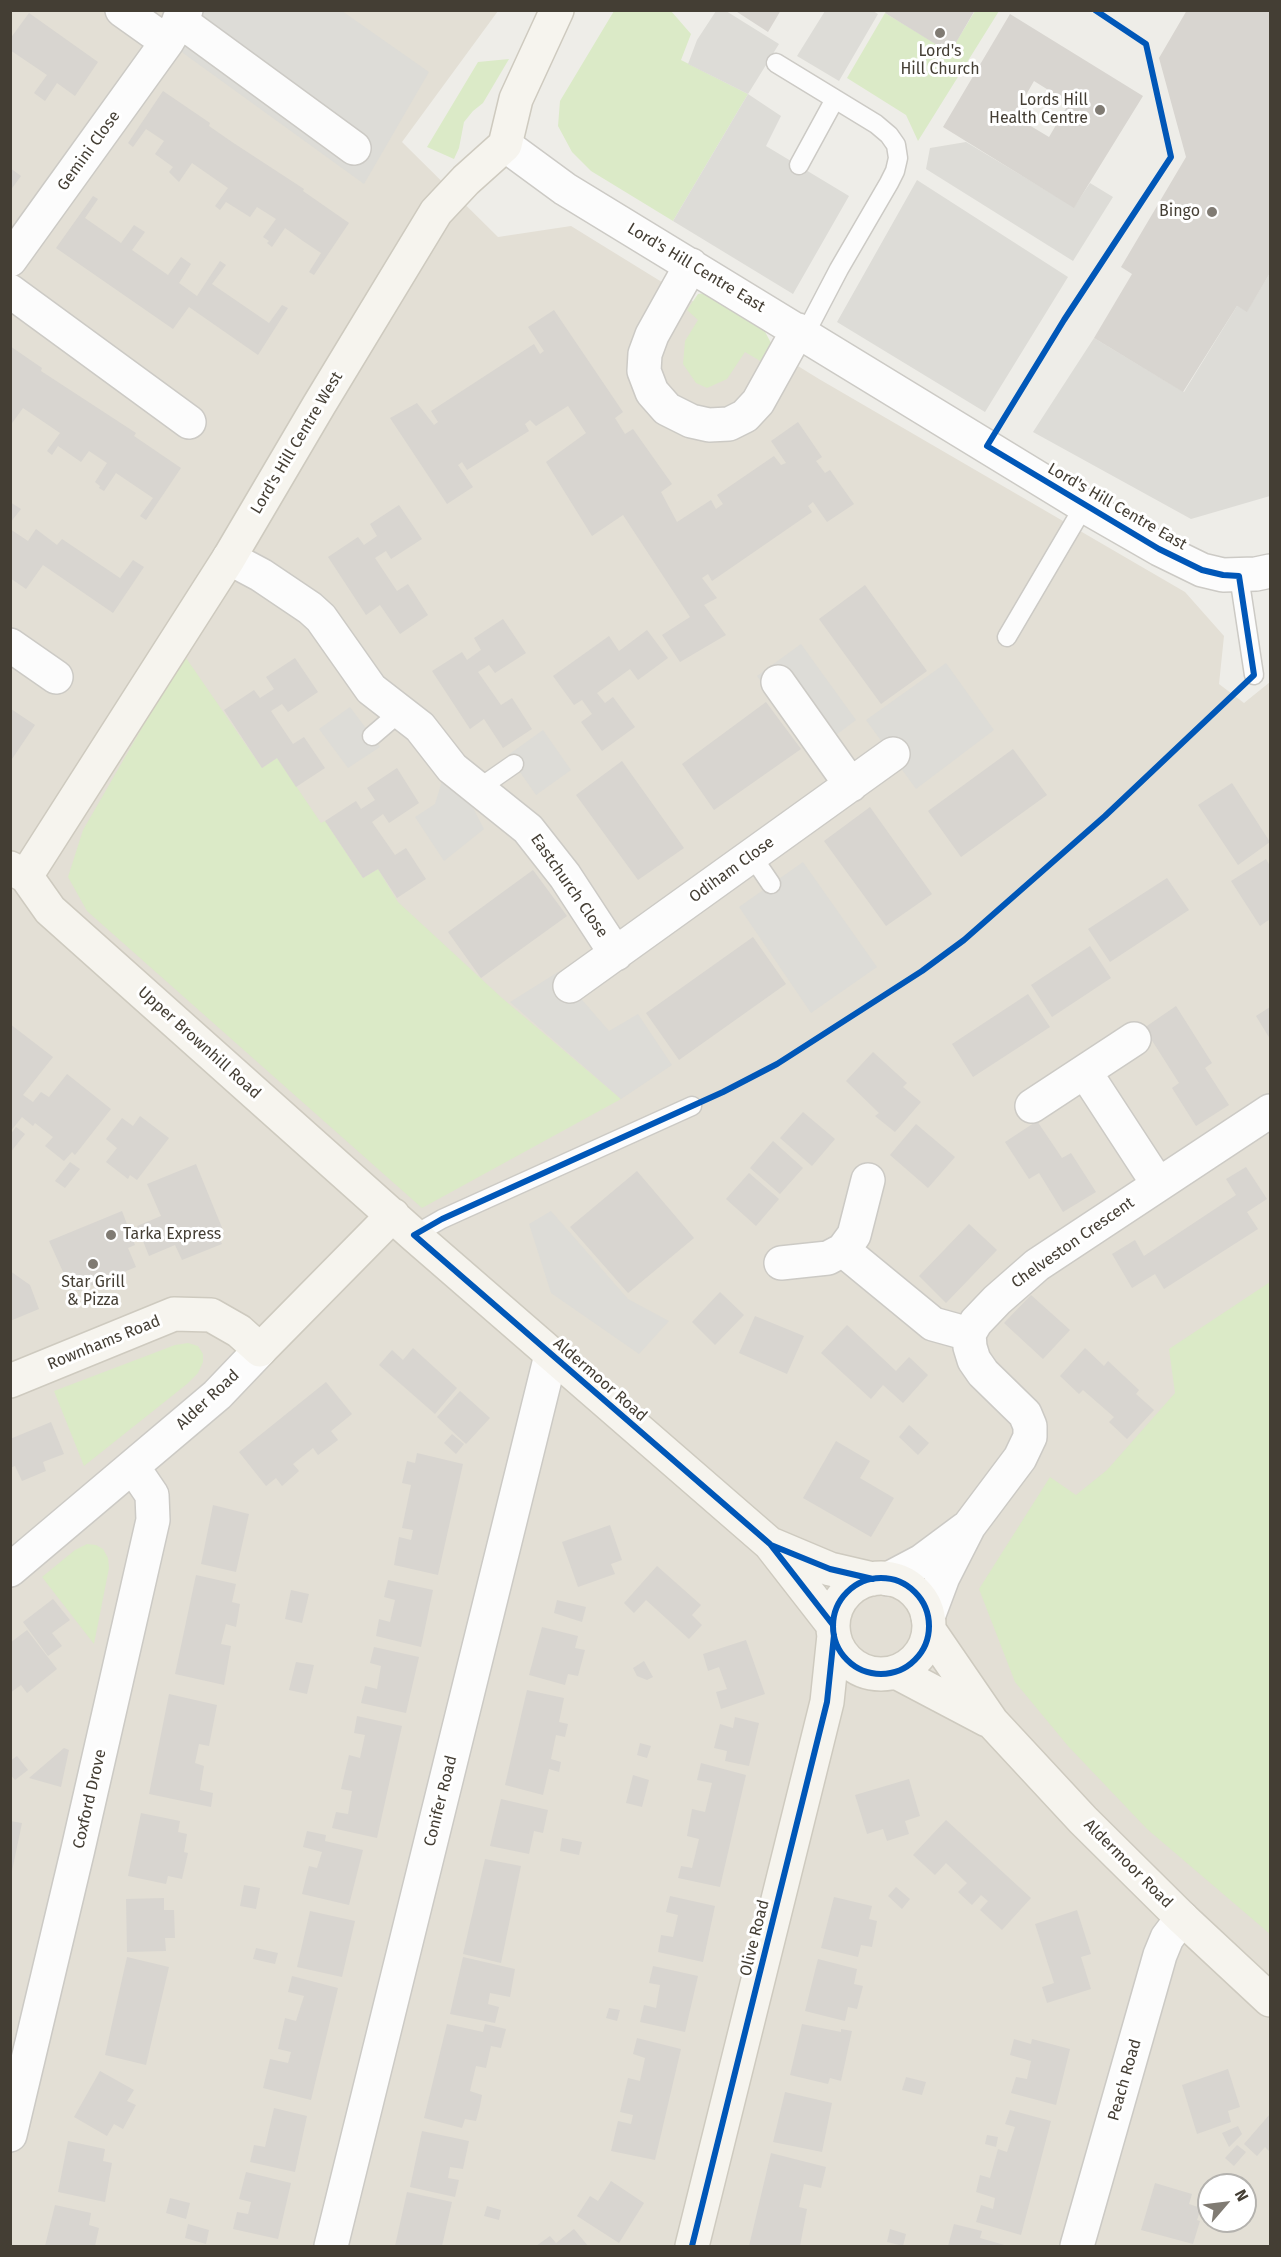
<!DOCTYPE html>
<html>
<head>
<meta charset="utf-8">
<style>
	body { margin:0 }
	#map { position:relative; width:1281px; height:2257px; overflow:hidden; background:#eeede8; font-family:"Fira Sans",sans-serif }
	canvas { display:block }
	.frame { position:absolute; inset:0; border:12px solid #443e34; pointer-events:none }
	.north { position:absolute; left:1197px; top:2173px; width:60px; height:60px; box-sizing:border-box; background:#fff; border:2px solid #b4b2ae; border-radius:50%; rotate:62deg; font-size:16px; font-weight:700; line-height:24px; text-align:center; color:#443e34 }
	.north::after { content:''; display:block; margin:auto; width:21px; height:27px; background:#807b73; clip-path:polygon(50% 0,100% 100%,50% 72%,0 100%) }
</style>
</head>
<body>
<div id="map">
<canvas width="1281" height="2257"></canvas>
<div class="frame"></div>
<div class="north">N</div>
</div>
<script>
const context = document.querySelector('canvas').getContext('2d');
context.lineJoin = 'round';
function fill(path, color) {
  context.fillStyle = color;
  context.fill(path, 'evenodd');
}
function toPath(rows) {
  const path = new Path2D();
  for (const r of rows) {
    if (r.length === 3) {
      path.moveTo(r[0] + r[2], r[1]);
      path.arc(r[0], r[1], r[2], 0, 2 * Math.PI);
      continue;
    }
    path.moveTo(r[0], r[1]);
    for (let i = 2; i < r.length; i += 2) path.lineTo(r[i], r[i + 1]);
  }
  return path;
}
function trace(path, color, width, dash) {
  context.strokeStyle = color;
  context.lineWidth = width;
  context.lineCap = dash ? 'butt' : 'round';
  context.setLineDash(dash || []);
  context.stroke(path);
}
function label(font, color, halo, rows, align = 'center') {
  context.font = font + ' "Fira Sans",sans-serif';
  context.lineWidth = 6;
  context.setLineDash([]);
  context.textBaseline = 'middle';
  context.strokeStyle = halo;
  context.fillStyle = color;
  for (const [text, x, y, turn = 0] of rows) {
    context.save();
    context.translate(x, y);
    context.rotate((+turn || 0) * Math.PI / 180);
    context.textAlign = isNaN(turn) ? turn : align;
    if (halo) context.strokeText(text, 0, 0);
    context.fillText(text, 0, 0);
    context.restore();
  }
}
const residential = toPath([
	[11,11,498,11,402,142,498,237,571,226,819,379,1185,592,1224,636,1219,684,1244,703,1270,682,1270,2246,11,2246],
	[1209,2185,1245,2185,1245,2221,1209,2221]
]);
const green = toPath([
	[614,11,671,11,691,34,681,60,748,94,673,221,591,171,572,152,558,126,560,101],
	[975,11,999,11,918,141,906,115,847,78,885,13,950,52],
	[509,59,483,103,473,111,464,122,459,148,454,159,427,147,478,62],
	[704,293,762,326,771,343,762,362,745,352,727,379,707,388,696,383,683,364,685,341,698,320,687,310,698,294],
	[184,655,262,768,277,758,321,823,325,821,363,878,378,869,398,902,502,998,621,1099,422,1208,87,911,68,877,83,830],
	[1270,1282,1270,1934,1147,1829,1068,1746,1015,1682,979,1589,1050,1477,1076,1495,1107,1470,1175,1393,1169,1349],
	[188,1343,198,1346,203,1354,203,1362,198,1373,187,1384,84,1466,54,1391,175,1345],
	[87,1544,96,1545,103,1549,108,1558,109,1568,94,1644,42,1577,75,1550]
]);
const parking = toPath([
	[165,10,342,11,429,72,364,184,183,53,161,16],
	[716,11,726,11,779,44,748,94,781,116,766,146,849,196,793,294,673,221,748,94,688,64,697,40],
	[825,11,873,11,878,14,839,81,797,56],
	[966,142,1074,207,1090,183,1113,197,1073,261,926,169,930,148],
	[917,180,1068,277,985,412,837,322],
	[1270,273,1270,496,1191,519,1033,432,1094,338,1184,392,1237,306,1247,311],
	[801,644,856,720,812,753,757,676],
	[946,663,994,730,916,789,866,720],
	[350,707,380,747,348,768,319,729],
	[543,730,571,770,536,795,508,755],
	[442,781,469,800,484,829,444,861,415,817,435,804],
	[803,862,877,967,811,1013,739,907],
	[558,972,609,1031,638,1014,672,1065,621,1099,510,1002],
	[551,1211,628,1299,669,1321,639,1354,551,1293,529,1224]
]);
const building = toPath([
	[734,10,781,10,768,32],
	[887,10,975,10,950,53,885,13],
	[1187,10,1270,10,1270,273,1247,312,1237,306,1183,392,1094,338,1132,274,1121,267,1186,157,1159,58],
	[29,13,98,62,75,96,57,83,45,101,34,93,47,75,10,50,10,39],
	[1010,14,1143,96,1074,208,943,127],
	[1034,81,1069,103,1049,137,1014,116],
	[163,91,210,123,209,126,232,142,304,189,303,191,349,223,314,275,309,272,321,253,303,241,285,228,272,247,267,243,269,241,263,237,276,219,257,207,250,217,226,202,220,210,215,206,228,188,192,163,179,182,169,172,173,167,155,154,164,141,146,129,133,147,128,143],
	[10,168,21,176,10,191],
	[93,196,98,199,85,218,121,243,134,225,145,232,132,250,168,275,181,257,191,264,179,283,197,296,220,261,226,265,212,284,269,323,282,305,288,308,258,355,189,307,173,329,56,248],
	[554,310,623,412,615,418,625,434,633,429,672,484,661,492,677,522,711,500,716,509,723,504,717,495,774,456,781,465,786,463,771,441,798,422,822,457,816,461,825,473,830,470,854,504,827,522,813,502,808,506,812,512,712,581,708,574,702,578,717,598,704,605,726,635,680,662,662,635,690,617,623,515,592,536,546,462,586,433,568,406,536,426,530,420,525,424,529,431,467,470,462,462,458,465,473,487,447,504,390,418,417,403,434,425,438,422,431,411,534,344,540,354,544,351,528,327],
	[10,346,42,368,41,371,136,433,134,436,181,468,146,520,140,516,153,498,116,473,104,491,99,488,100,486,95,482,107,463,89,451,81,462,58,446,52,455,47,451,60,433,23,408,10,426],
	[10,502,21,509,10,523],
	[399,505,422,539,391,559,386,551,375,558,397,591,408,584,428,615,400,634,380,605,366,615,328,557,358,537,364,545,377,536,370,524],
	[10,529,28,541,36,529,57,545,62,539,120,578,133,560,144,567,113,613,43,565,26,589,10,578],
	[865,585,927,671,881,704,819,619],
	[503,619,526,653,495,673,489,665,478,672,501,705,512,698,532,729,503,748,484,719,470,729,432,671,462,652,467,660,481,650,474,638],
	[647,630,668,658,638,680,630,669,597,693,605,703,613,697,635,727,602,751,581,722,592,714,582,700,574,705,553,676,609,636,619,651],
	[295,658,318,692,288,712,282,704,271,711,293,744,304,737,325,768,296,787,277,758,262,768,224,710,254,690,260,698,274,689,266,677],
	[766,702,801,749,714,810,682,764],
	[11,709,35,725,12,759,10,758],
	[1013,749,1047,795,961,857,928,811],
	[622,761,684,848,638,880,576,795],
	[397,768,419,803,389,823,383,814,372,822,395,855,406,848,426,879,397,898,378,869,363,878,325,821,356,801,361,809,375,800,367,788],
	[1232,783,1270,842,1238,865,1198,805],
	[870,807,932,894,886,926,824,841],
	[1266,859,1270,866,1270,919,1260,926,1231,881],
	[533,870,567,916,481,978,448,932],
	[1167,878,1189,910,1110,962,1088,929],
	[753,937,786,984,679,1060,646,1013],
	[1090,946,1111,978,1052,1017,1031,985],
	[1028,994,1050,1027,973,1077,952,1044],
	[1176,1006,1212,1063,1205,1068,1229,1105,1196,1126,1172,1088,1179,1083,1144,1028],
	[1270,1007,1270,1039,1256,1016],
	[10,1024,53,1057,23,1095,33,1102,41,1092,49,1097,67,1074,111,1109,75,1155,72,1152,64,1161,45,1146,53,1137,35,1123,33,1126,22,1117,10,1132],
	[873,1052,907,1083,903,1087,921,1102,895,1132,875,1116,879,1113,846,1081],
	[803,1112,835,1139,812,1166,780,1138],
	[140,1116,169,1138,137,1180,130,1175,128,1179,106,1162,117,1148,106,1139,122,1118,133,1126],
	[1037,1121,1062,1158,1071,1153,1096,1192,1063,1212,1039,1173,1029,1179,1005,1142],
	[916,1124,955,1157,928,1188,890,1155],
	[16,1127,25,1134,10,1153,10,1135],
	[773,1141,803,1168,780,1194,750,1168],
	[70,1162,80,1169,65,1188,55,1181],
	[196,1164,223,1230,217,1232,222,1244,182,1260,175,1245,149,1256,137,1226,161,1216,147,1184],
	[1246,1167,1267,1199,1247,1212,1258,1229,1164,1289,1155,1274,1132,1288,1112,1254,1135,1240,1144,1256,1236,1195,1226,1179],
	[637,1171,694,1238,628,1293,570,1227],
	[749,1173,779,1199,756,1226,726,1199],
	[122,1211,135,1245,128,1248,136,1267,78,1291,70,1272,64,1274,49,1241],
	[969,1224,997,1250,946,1303,919,1276],
	[10,1271,30,1285,39,1309,10,1321],
	[720,1292,744,1315,715,1345,692,1322],
	[1031,1295,1070,1330,1043,1359,1004,1323],
	[755,1316,804,1336,787,1374,739,1353],
	[847,1325,896,1371,909,1357,928,1375,903,1403,883,1385,871,1399,821,1353],
	[413,1348,457,1388,435,1414,379,1365,392,1350,403,1360],
	[1085,1348,1104,1366,1108,1361,1139,1390,1136,1394,1154,1410,1127,1439,1109,1422,1114,1417,1083,1390,1079,1394,1060,1376],
	[326,1382,352,1414,331,1431,338,1440,318,1455,313,1448,293,1464,299,1471,282,1486,276,1478,266,1486,239,1452],
	[460,1391,490,1418,466,1444,437,1417],
	[51,1422,64,1454,43,1462,46,1471,22,1481,15,1466,10,1468,10,1439],
	[909,1425,929,1443,918,1455,899,1437],
	[452,1434,464,1444,456,1454,444,1443],
	[836,1441,870,1461,860,1478,894,1498,871,1537,803,1498],
	[417,1453,463,1464,438,1575,394,1565,399,1537,411,1540,413,1530,402,1528,411,1485,402,1483,407,1461,415,1463],
	[213,1505,249,1514,236,1572,201,1564],
	[610,1525,622,1560,611,1564,615,1574,578,1587,562,1542],
	[657,1566,701,1605,692,1615,702,1625,689,1639,646,1600,634,1613,624,1603],
	[196,1575,236,1584,232,1602,240,1604,236,1627,226,1624,221,1644,231,1646,224,1685,175,1674],
	[388,1580,433,1590,421,1647,376,1636,379,1619,390,1622,395,1600,384,1597],
	[291,1590,309,1594,302,1623,285,1619],
	[53,1599,70,1620,52,1633,62,1646,48,1656,23,1622],
	[557,1600,586,1607,582,1622,554,1613],
	[542,1627,578,1636,575,1648,585,1650,578,1676,568,1674,565,1685,529,1675],
	[27,1630,57,1669,27,1693,21,1685,10,1693,10,1643],
	[746,1640,765,1694,721,1709,716,1692,727,1689,719,1667,708,1671,703,1654],
	[374,1647,419,1657,406,1713,361,1703,365,1686,377,1689,381,1666,370,1663],
	[644,1661,653,1677,647,1680,637,1676,633,1668],
	[296,1662,314,1665,307,1694,289,1690],
	[527,1690,564,1698,559,1722,568,1724,565,1737,556,1735,551,1759,561,1762,559,1772,549,1769,543,1795,505,1785],
	[169,1694,217,1705,209,1746,199,1744,195,1763,204,1766,200,1790,213,1793,211,1807,149,1794],
	[357,1716,402,1726,377,1838,332,1828,336,1812,348,1814,352,1791,341,1789,349,1755,360,1758,365,1735,354,1733],
	[735,1717,759,1723,749,1766,725,1761,727,1751,714,1748,720,1724,733,1728],
	[640,1743,651,1746,647,1758,637,1755],
	[64,1748,69,1750,61,1787,29,1778],
	[17,1756,28,1770,15,1780,10,1774,10,1761],
	[701,1763,746,1775,720,1887,678,1878,681,1866,692,1868,699,1839,687,1836,692,1809,705,1812,712,1783,697,1780],
	[633,1775,649,1780,642,1807,626,1803],
	[909,1779,920,1816,905,1821,909,1834,887,1841,883,1829,867,1834,855,1795],
	[501,1799,548,1810,543,1833,534,1831,529,1854,490,1846],
	[141,1813,180,1821,178,1832,187,1834,184,1852,188,1853,182,1879,168,1876,166,1884,128,1876],
	[946,1820,1031,1898,1002,1930,980,1910,988,1901,981,1895,972,1905,958,1892,967,1883,946,1863,935,1875,913,1855],
	[10,1821,22,1823,12,1871,10,1871],
	[307,1831,326,1835,325,1841,363,1850,349,1905,302,1894,309,1866,317,1868,322,1852,303,1847],
	[562,1838,582,1842,579,1855,560,1851],
	[485,1859,521,1866,501,1963,463,1954],
	[244,1885,260,1888,256,1909,240,1906],
	[896,1887,910,1899,902,1909,888,1896],
	[670,1896,715,1906,703,1962,658,1952,661,1935,673,1937,678,1915,666,1912],
	[834,1897,872,1906,869,1919,877,1921,872,1947,861,1945,858,1957,821,1948],
	[164,1898,164,1910,174,1910,175,1938,165,1938,166,1951,127,1952,126,1899],
	[1077,1910,1091,1954,1081,1957,1091,1989,1047,2003,1042,1987,1054,1983,1035,1924],
	[310,1911,355,1921,342,1977,297,1967],
	[256,1948,278,1953,275,1964,253,1959],
	[127,1957,169,1967,146,2065,105,2055],
	[463,1957,515,1969,510,1997,490,1993,488,2004,499,2007,495,2023,450,2014],
	[818,1959,857,1969,854,1984,863,1986,857,2009,848,2007,845,2021,805,2011],
	[653,1966,698,1976,685,2032,640,2022,644,2005,656,2008,660,1985,649,1983],
	[292,1976,338,1988,311,2100,263,2088,270,2059,288,2063,291,2052,278,2049,285,2018,296,2021,304,1996,288,1992],
	[609,2008,620,2010,617,2021,606,2018],
	[447,2024,483,2032,485,2024,506,2029,501,2048,491,2046,486,2068,476,2066,470,2091,482,2095,480,2106,476,2121,465,2119,462,2128,424,2118],
	[802,2024,841,2032,841,2029,852,2031,841,2081,830,2078,828,2084,790,2075],
	[637,2038,681,2049,655,2160,611,2151,618,2121,631,2124,633,2115,620,2112,628,2078,640,2081,645,2058,633,2054],
	[1014,2039,1031,2044,1032,2039,1070,2049,1056,2105,1011,2093,1016,2077,1027,2079,1031,2061,1010,2055],
	[1228,2069,1240,2107,1228,2111,1231,2122,1197,2134,1182,2085],
	[100,2071,134,2090,127,2101,136,2105,123,2129,114,2124,107,2136,74,2117],
	[906,2077,926,2082,922,2095,902,2090],
	[785,2092,832,2103,822,2152,773,2142],
	[274,2108,307,2116,295,2172,250,2162,254,2145,265,2147],
	[1010,2110,1051,2121,1021,2235,976,2222,981,2205,993,2209,995,2198,976,2192,980,2175,990,2178,998,2149,1007,2152,1015,2127,1005,2124],
	[1270,2114,1270,2152,1265,2147,1257,2156,1244,2144],
	[1238,2126,1242,2134,1229,2147,1222,2133],
	[422,2131,469,2141,463,2169,450,2167,448,2178,459,2180,455,2197,410,2187],
	[987,2135,998,2137,996,2147,985,2144],
	[68,2141,105,2149,103,2161,112,2163,105,2202,58,2192],
	[1237,2145,1246,2152,1234,2166,1225,2158],
	[771,2153,826,2167,821,2188,804,2184,799,2207,807,2209,800,2246,749,2246],
	[246,2172,291,2183,278,2239,233,2229,237,2212,248,2214,251,2202,239,2199],
	[611,2181,644,2203,619,2243,577,2216,590,2196,598,2201],
	[1155,2183,1192,2194,1189,2204,1201,2208,1197,2220,1200,2221,1193,2244,1141,2230],
	[407,2192,452,2202,442,2246,395,2246],
	[170,2198,190,2203,186,2219,166,2213],
	[55,2205,91,2213,89,2225,99,2228,95,2246,45,2246],
	[487,2206,501,2210,499,2220,484,2216],
	[188,2224,209,2230,206,2244,185,2238],
	[954,2224,982,2231,980,2238,1008,2246,948,2246],
	[574,2229,588,2246,536,2246,550,2236,556,2243],
	[890,2229,906,2234,903,2246,887,2242]
]);
const lane = toPath([
	[776,63,876,124,889,135,896,145,898,158,895,171,889,183,839,269,805,334],
	[799,165,835,99],
	[1239,576,1254,675],
	[1007,637,1084,506],
	[372,736,400,712],
	[478,789,514,764],
	[752,856,771,884],
	[414,1235,442,1219,692,1106]
]);
const street = toPath([
	[122,10,167,42],
	[179,20,354,148],
	[505,145,565,189,1084,506,1159,549,1202,570,1223,575,1256,574,1270,571],
	[10,260,167,42,186,10],
	[691,265,652,335,645,354,644,371,652,392,667,409,691,421,709,425,729,424,745,416,758,402,798,330],
	[10,291,189,422],
	[229,558,261,575,310,608,321,618,371,689,420,727,452,768,528,829,565,876,616,954],
	[10,645,56,677],
	[778,682,851,785],
	[570,986,893,754],
	[1085,1072,1158,1184],
	[1032,1106,1134,1039],
	[843,1250,933,1324,969,1334],
	[781,1263,828,1258,843,1250,854,1235,868,1180],
	[10,1570,217,1395,260,1350],
	[888,1579,922,1561,965,1529],
	[928,1617,943,1577,969,1526,1020,1458,1030,1437,1030,1426,1025,1414,983,1373,974,1360,970,1347,969,1334,976,1322,997,1300,1037,1265,1270,1111],
	[10,2135,78,1849,153,1520,152,1495,133,1467],
	[331,2246,551,1355],
	[1077,2246,1160,1955,1167,1938,1182,1918]
]);
const secondary = toPath([
	[10,868,26,876,50,910,414,1235,770,1544,833,1625],
	[26,876,229,558,319,405,436,212,466,180,505,145,516,99,557,10],
	[10,1381,174,1314,211,1315,239,1331,260,1350,393,1215],
	[773,1545,830,1569,873,1579],
	[881,1626,48],
	[929,1630,992,1722,1083,1820,1182,1918,1270,2000],
	[896,1672,987,1720],
	[692,2246,827,1702,834,1635]
]);
const cycleway = toPath([
	[771,1545,830,1569,873,1579],
	[881,1626,48],
	[833,1625,770,1544,414,1235,442,1219,723,1092,777,1064,922,971,964,940,1105,816,1254,675,1239,576,1223,575,1202,570,1159,549,987,446,1064,320,1171,157,1146,44,1095,10],
	[692,2246,827,1702,834,1635]
]);
const markers = [
	[940,33,6,"#807b73"],
	[1100,110,6,"#807b73"],
	[1212,212,6,"#807b73"],
	[111,1235,6,"#807b73"],
	[93,1264,6,"#807b73"]
];
const poiNames = [
	["Lord's",940,52],
	["Hill Church",940,70],
	["Lords Hill",1088,101,"right"],
	["Health Centre",1088,119,"right"],
	["Bingo",1200,212,"right"],
	["Tarka Express",123,1235,"left"],
	["Star Grill",93,1283],
	["& Pizza",93,1301]
];
const streetNames = [
	["Gemini Close",89,151,-54],
	["Lord's Hill Centre East",696,268,31],
	["Lord's Hill Centre West",297,443,-59],
	["Lord's Hill Centre East",1117,507,30],
	["Odiham Close",732,870,-36],
	["Eastchurch Close",569,886,55],
	["Upper Brownhill Road",199,1043,42],
	["Chelveston Crescent",1073,1243,-35],
	["Rownhams Road",104,1343,-22],
	["Aldermoor Road",600,1380,41],
	["Alder Road",208,1400,-43],
	["Coxford Drove",90,1799,-77],
	["Conifer Road",441,1801,-76],
	["Aldermoor Road",1128,1864,45],
	["Olive Road",755,1938,-76],
	["Peach Road",1125,2080,-74]
];
fill(residential, '#e3dfd5');
fill(green, '#dbeac7');
fill(parking, '#dddcd7');
fill(building, '#d8d5d0');
trace(lane, '#cccac5', 21);
trace(street, '#cccac5', 36);
trace(secondary, '#cecabf', 36);
trace(lane, '#fcfcfc', 18);
trace(street, '#fcfcfc', 33);
trace(secondary, '#f6f4ee', 33);
trace(cycleway, '#0057b8', 6);
for (const [x, y, r, color] of markers) {
  const dot = new Path2D();
  dot.arc(x, y, r, 0, 2 * Math.PI);
  context.fillStyle = color;
  context.fill(dot);
  trace(dot, '#fff', 2);
}
label('16px', '#443e34', '#fff', poiNames);
label('16px', '#443e34', '#fff', streetNames);
</script>
</body>
</html>
